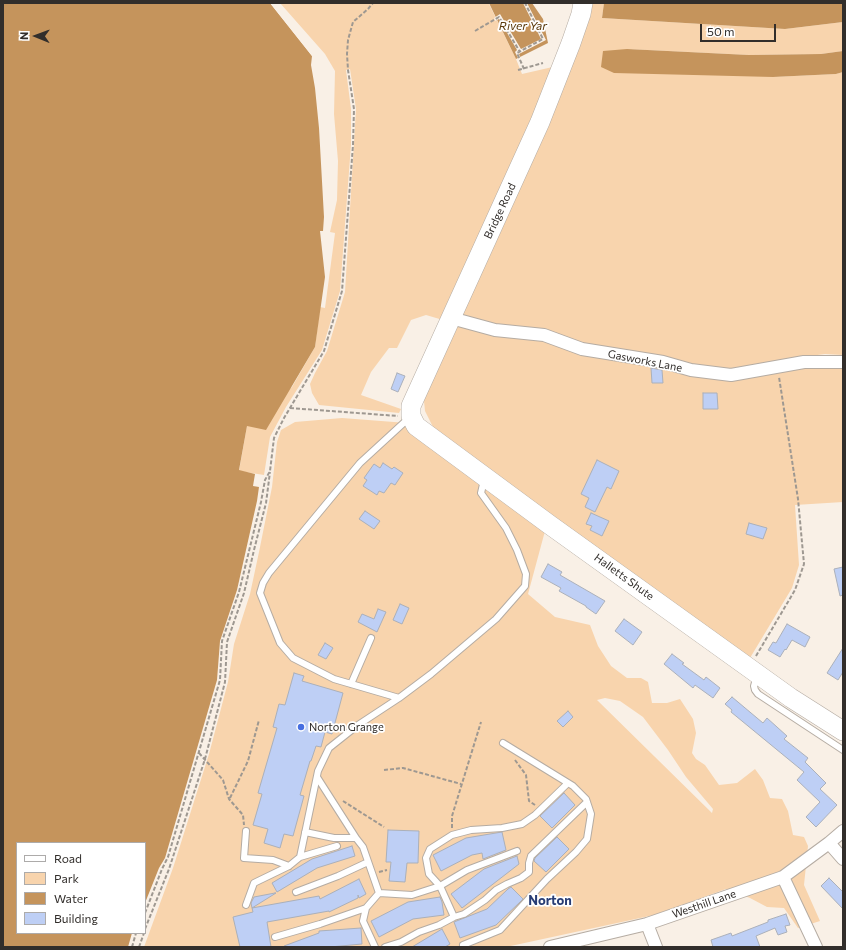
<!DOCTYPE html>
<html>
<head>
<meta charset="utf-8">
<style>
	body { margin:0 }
	#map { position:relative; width:846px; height:950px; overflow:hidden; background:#f9f0e6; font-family:Commissioner,sans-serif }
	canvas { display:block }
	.frame { position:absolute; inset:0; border:4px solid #322e2b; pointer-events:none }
	.legend { position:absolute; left:16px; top:842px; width:130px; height:92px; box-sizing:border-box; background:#fff; border:1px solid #adabaa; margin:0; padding:5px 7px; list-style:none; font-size:12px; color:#322e2b }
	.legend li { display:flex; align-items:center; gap:8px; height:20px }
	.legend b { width:20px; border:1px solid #adabaa }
	.north { position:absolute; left:16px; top:16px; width:40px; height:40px; -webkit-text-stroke:3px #fff; paint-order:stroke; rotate:271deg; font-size:11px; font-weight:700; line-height:16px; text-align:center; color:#322e2b }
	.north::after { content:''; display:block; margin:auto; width:14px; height:18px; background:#322e2b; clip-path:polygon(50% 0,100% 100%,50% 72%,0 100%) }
	.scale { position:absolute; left:700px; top:24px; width:76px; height:18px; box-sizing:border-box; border:2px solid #322e2b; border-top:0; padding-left:5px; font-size:12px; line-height:14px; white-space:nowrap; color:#322e2b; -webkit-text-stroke:3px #fff; paint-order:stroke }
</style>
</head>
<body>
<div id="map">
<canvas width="846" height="950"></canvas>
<div class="frame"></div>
<ul class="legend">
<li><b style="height:5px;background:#fff"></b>Road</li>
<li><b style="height:11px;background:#f8d4ad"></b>Park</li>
<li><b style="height:11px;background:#c5945c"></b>Water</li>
<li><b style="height:11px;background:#becff5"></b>Building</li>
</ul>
<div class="north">N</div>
<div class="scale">50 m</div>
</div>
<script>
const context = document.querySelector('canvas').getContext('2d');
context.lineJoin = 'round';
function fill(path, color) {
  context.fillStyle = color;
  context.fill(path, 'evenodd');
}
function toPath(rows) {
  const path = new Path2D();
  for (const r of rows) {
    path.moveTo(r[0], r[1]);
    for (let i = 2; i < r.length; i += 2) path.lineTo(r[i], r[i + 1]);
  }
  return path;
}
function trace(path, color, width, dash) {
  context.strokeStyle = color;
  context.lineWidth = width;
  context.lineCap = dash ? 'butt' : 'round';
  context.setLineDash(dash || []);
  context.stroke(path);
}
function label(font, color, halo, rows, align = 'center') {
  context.font = font + ' Commissioner,sans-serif';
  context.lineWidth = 3.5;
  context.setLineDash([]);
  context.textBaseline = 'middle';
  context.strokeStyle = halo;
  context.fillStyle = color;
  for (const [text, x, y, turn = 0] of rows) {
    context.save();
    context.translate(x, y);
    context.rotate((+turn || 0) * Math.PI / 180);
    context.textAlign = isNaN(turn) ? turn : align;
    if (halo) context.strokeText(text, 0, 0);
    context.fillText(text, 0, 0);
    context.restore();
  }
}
const green = toPath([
	[280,3,489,4,516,59,522,74,557,66,443,320,426,315,411,320,397,348,389,348,371,372,361,395,401,409,399,413,319,405,312,393,310,384,315,373,327,351,345,292,356,109,350,69,346,70,351,109,351,145,340,291,322,350,286,407,270,437,264,475,239,471,247,426,292,387,315,347,320,307,325,308,335,233,330,232,337,200,338,161,334,114,335,71,325,54],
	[590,3,604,3,602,18,785,29,843,22,843,51,821,54,749,55,627,49,773,77,836,74,843,72,843,355,825,354,802,357,731,369,709,368,495,326,459,314],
	[454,325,544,339,690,374,804,366,843,366,843,502,795,505,799,565,792,588,750,658,435,431,425,411,424,401,426,391],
	[342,418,407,423,545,531,528,594,555,617,590,625,598,646,611,666,627,678,641,678,648,682,652,703,667,703,680,699,693,719,696,733,692,753,696,759,705,765,719,785,737,783,755,769,763,780,770,798,782,799,788,811,793,835,804,837,808,846,804,885,820,921,798,928,784,908,767,907,750,898,726,889,654,915,506,947,144,947,173,868,209,754,228,682,234,644,250,594,259,552,272,487,277,442,281,430,295,422],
	[605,698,620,701,643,717,668,750,686,777,713,809,712,813,597,700]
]);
const water = toPath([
	[3,3,270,3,312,56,311,65,315,88,319,128,324,217,323,231,320,231,325,277,315,347,266,430,247,426,239,470,255,474,253,486,259,487,257,501,237,590,220,641,217,680,165,858,159,868,145,903,145,843,17,843,17,933,132,933,128,947,3,947],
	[489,3,532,3,543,19,548,43,516,59],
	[604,3,843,3,843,22,785,29,602,18],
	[627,49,749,55,821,54,843,51,843,72,836,74,773,77,614,73,601,67,603,51]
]);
const pier = toPath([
	[270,3,272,3,314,56,312,56],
	[523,3,527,3,546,40,519,54,521,59,519,60,515,52,517,50,499,19,495,21,494,18,500,14,521,49,541,39]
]);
const building = toPath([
	[651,368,662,370,663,383,652,383,651,368],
	[397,373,405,376,398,392,391,389,397,373],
	[703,393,717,393,718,409,703,409,703,393],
	[597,460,619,471,611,489,607,487,595,512,585,507,589,498,581,494,597,460],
	[383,463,392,469,394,467,403,473,395,485,391,483,384,493,379,491,377,495,363,486,367,480,364,478,374,464,380,468,383,463],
	[365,511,380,521,374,529,359,519,365,511],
	[591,513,609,521,602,536,590,530,592,526,586,524,591,513],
	[749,523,767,528,763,539,746,534,749,523],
	[548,564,562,572,560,575,605,601,596,614,586,607,586,606,559,591,561,588,541,577,548,564],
	[843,567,843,595,840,596,834,569,843,567],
	[400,604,409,608,402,624,393,620,400,604],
	[378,609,386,612,377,632,358,622,362,614,374,619,378,609],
	[624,619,642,632,633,645,615,631,624,619],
	[787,624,810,637,805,647,792,640,786,650,785,649,780,657,768,650,773,642,776,643,787,624],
	[325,643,333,648,326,659,318,655,325,643],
	[843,648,843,672,838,680,827,673,843,648],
	[672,654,684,663,682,664,704,680,706,677,720,688,713,698,695,685,693,688,664,664,672,654],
	[294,673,304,676,302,681,343,693,332,734,325,732,321,747,316,746,311,761,310,761,300,795,304,796,293,836,284,834,280,848,264,843,268,829,253,825,262,794,258,793,277,728,273,727,279,704,285,705,294,673],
	[732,697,763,723,767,718,787,736,784,739,808,758,805,762,826,783,820,789,837,805,816,827,806,817,820,802,797,780,804,772,731,712,732,710,725,704,732,697],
	[568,711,573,717,563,727,557,721,568,711],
	[564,793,575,805,552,828,540,816,564,793],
	[388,830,419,831,418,863,407,863,405,882,389,881,391,862,386,862,388,830],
	[502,832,506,850,483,859,482,853,472,855,441,871,433,855,466,838,502,832],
	[557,837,569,849,546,872,534,861,535,858,557,837],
	[352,846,355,856,317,868,277,892,272,883,312,859,352,846],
	[517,856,519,864,462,908,451,894,484,869,517,856],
	[829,878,843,892,843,909,821,886,829,878],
	[359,879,366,894,359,898,358,895,358,898,329,912,329,911,267,922,271,947,240,947,233,917,253,912,252,908,319,896,320,899,359,879],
	[511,887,523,899,520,902,496,925,460,938,454,922,487,909,508,889,511,887],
	[275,893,276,893,252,908,251,903,254,897,275,893],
	[440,897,442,902,444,915,413,919,379,937,371,921,408,902,440,897],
	[786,914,790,925,785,926,787,932,778,935,775,928,756,936,760,947,713,947,711,940,731,933,732,936,768,922,768,920,786,914],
	[361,928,362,944,330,947,284,947,284,946,319,933,319,931,361,928],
	[442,929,450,944,445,947,412,947,442,929]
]);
const path = toPath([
	[475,31,499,17,520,52],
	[524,69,517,53,543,39,525,3],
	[518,70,543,63],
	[290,408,398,416],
	[756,656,795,590,804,564,798,499,779,377],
	[199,753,223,780,229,799,243,815,244,825],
	[515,760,526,775,529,801,535,805],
	[384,770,403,768,461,784],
	[230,798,248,761,259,720],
	[343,801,384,827],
	[452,828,452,816,481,722],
	[379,872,387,870],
	[145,913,162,869,168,857,220,680,222,641,239,592,261,502,265,480,270,471,274,438,284,418,324,351,342,291,353,145,354,109,348,70,347,54,348,40,353,22,368,9,373,3],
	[145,929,169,869,205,759,225,682,227,642,244,593,254,550,266,503,270,472],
	[132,947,136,933],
	[139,947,144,933]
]);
const service = toPath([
	[757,675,754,686,755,690,758,694,843,750],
	[351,684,371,638],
	[399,698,334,679,293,658,280,643,260,593,263,583,269,573,360,463,409,418],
	[317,777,356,838],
	[246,831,244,858,273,860,289,866],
	[305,832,334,838,356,838,363,847,379,893,366,908,363,921,375,947],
	[300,857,337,846],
	[296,892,338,876,368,862],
	[379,893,412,895,440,886,467,870,517,851],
	[246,905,254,883,289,866,300,857,318,771,329,748,358,725,399,698,431,674,496,619,525,586,526,574,517,550,506,528,481,493,484,480],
	[454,917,440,886,429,874,426,858,430,849,452,835,471,830,502,828,522,824,535,815,568,783],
	[275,937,320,924,366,908],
	[463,945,500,930,547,879,576,852,587,839,591,814,586,799,573,786,503,743],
	[385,947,401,942,419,932,439,925,454,917,464,914,485,900,496,890,507,884,521,878,529,872,529,863,531,856,587,802]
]);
const minor = toPath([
	[451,318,495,330,544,335,582,349,663,362,691,370,731,375,804,362,843,362],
	[829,843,843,859],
	[783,877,816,947],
	[647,924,656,947],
	[550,947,647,924,783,877,829,843,843,831]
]);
const primary = toPath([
	[583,3,581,14,571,43,540,122,411,406,411,416,416,426,550,525,791,698,843,731]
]);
const markers = [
	[301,727,4,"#476fe1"]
];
const streetNames = [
	["Bridge Road",500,211,-65],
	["Gasworks Lane",645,361,11],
	["Halletts Shute",624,577,36],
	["Westhill Lane",704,904,-19]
];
const poiNames = [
	["Norton Grange",309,727]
];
const waterNames = [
	["River Yar",523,26]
];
const quarterNames = [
	["Norton",550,901]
];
fill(green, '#f8d4ad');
fill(water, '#c5945c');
fill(pier, '#f9f0e6');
fill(building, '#becff5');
trace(building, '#abb0ba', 1);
trace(service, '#b5aca3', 8);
trace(minor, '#b5aca3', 14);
trace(primary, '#b5aca3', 20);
trace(path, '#9e9891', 2, [4, 2]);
trace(service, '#fff', 6);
trace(minor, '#fff', 12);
trace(primary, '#fff', 19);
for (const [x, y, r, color] of markers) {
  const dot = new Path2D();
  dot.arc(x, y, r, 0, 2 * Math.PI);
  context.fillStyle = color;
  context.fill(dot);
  trace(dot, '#fff', 1.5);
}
label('11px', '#322e2b', '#fff', streetNames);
label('11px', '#322e2b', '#fff', poiNames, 'left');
label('italic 12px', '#5c3b0d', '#fff', waterNames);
label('bold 13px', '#283d75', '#fff', quarterNames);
</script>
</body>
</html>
